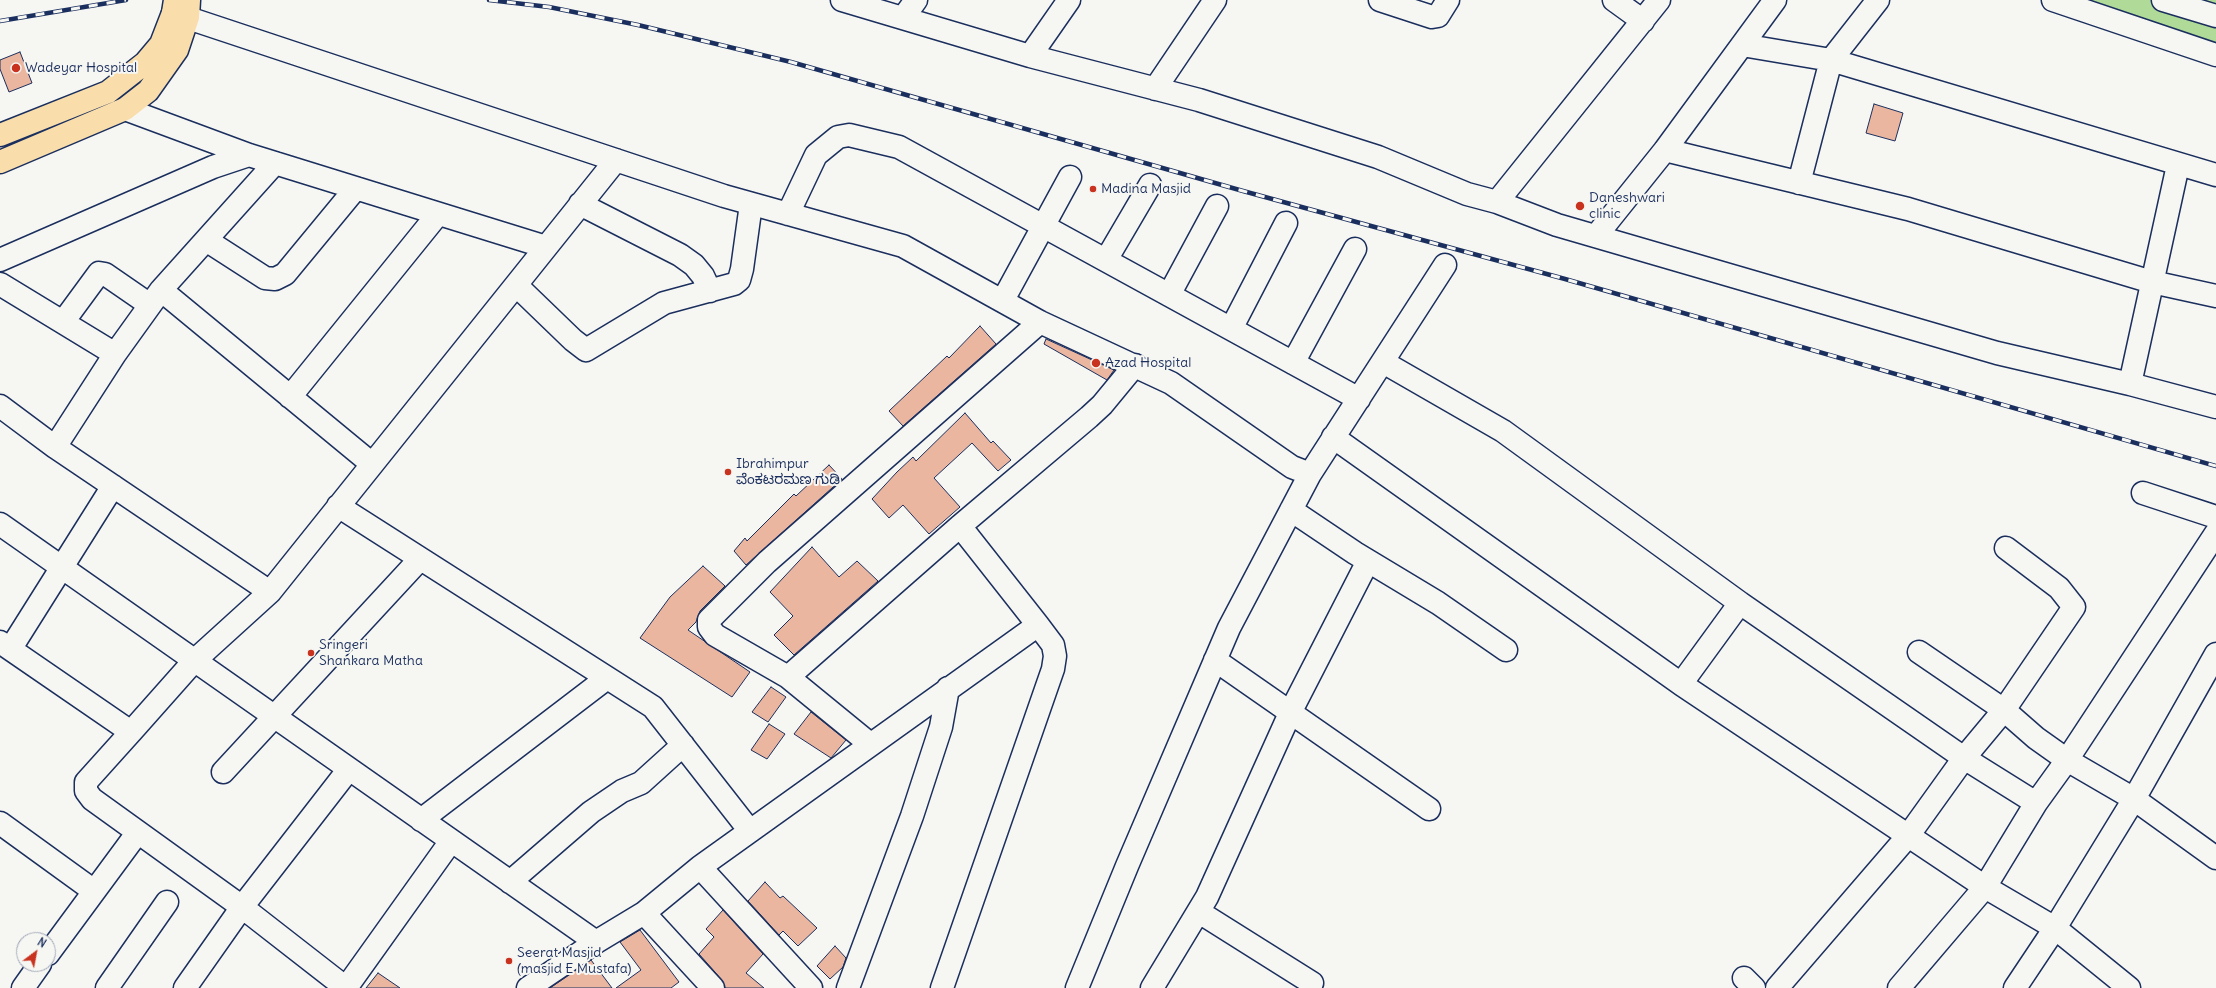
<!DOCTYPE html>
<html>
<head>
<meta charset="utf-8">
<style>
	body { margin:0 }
	#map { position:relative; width:2216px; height:988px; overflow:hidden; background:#f6f6f2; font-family:Delius,sans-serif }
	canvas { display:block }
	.north { position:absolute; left:16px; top:932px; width:40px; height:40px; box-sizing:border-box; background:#f6f6f2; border:1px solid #9ea6b7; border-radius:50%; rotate:32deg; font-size:11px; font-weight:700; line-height:16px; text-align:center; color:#1b2f5e }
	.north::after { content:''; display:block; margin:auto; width:14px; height:18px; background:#c8321e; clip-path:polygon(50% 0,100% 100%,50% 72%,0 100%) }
</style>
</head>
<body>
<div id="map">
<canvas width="2216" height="988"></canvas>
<div class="north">N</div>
</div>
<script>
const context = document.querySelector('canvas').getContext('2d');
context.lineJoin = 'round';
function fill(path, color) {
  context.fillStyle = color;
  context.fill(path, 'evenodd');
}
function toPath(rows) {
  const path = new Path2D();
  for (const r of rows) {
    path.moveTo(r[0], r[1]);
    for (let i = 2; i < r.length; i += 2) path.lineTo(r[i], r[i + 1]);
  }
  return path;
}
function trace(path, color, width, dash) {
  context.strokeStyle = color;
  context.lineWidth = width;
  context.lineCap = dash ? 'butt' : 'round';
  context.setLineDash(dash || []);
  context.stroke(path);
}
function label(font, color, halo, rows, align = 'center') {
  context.font = font + ' Delius,"Noto Sans Kannada",sans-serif';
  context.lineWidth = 4;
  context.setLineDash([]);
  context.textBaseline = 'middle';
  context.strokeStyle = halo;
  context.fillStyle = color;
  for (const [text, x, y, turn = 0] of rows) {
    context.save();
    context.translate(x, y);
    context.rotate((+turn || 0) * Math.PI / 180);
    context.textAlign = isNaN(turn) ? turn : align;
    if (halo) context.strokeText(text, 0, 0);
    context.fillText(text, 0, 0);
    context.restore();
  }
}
const green = toPath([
	[2086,0,2216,0,2216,43]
]);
const building = toPath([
	[20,52,32,83,9,92,0,69,0,60,20,52],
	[1874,104,1903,113,1895,141,1866,133,1874,104],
	[980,326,996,344,903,426,889,411,947,356,949,358,980,326],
	[1046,339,1114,370,1107,380,1044,344,1046,339],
	[965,413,991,443,993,441,1011,460,998,471,972,443,934,478,960,507,929,534,903,505,889,518,872,499,897,472,913,457,916,461,965,413],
	[829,465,842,479,746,565,734,551,745,538,747,541,794,494,796,496,829,465],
	[812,547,839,577,857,561,878,581,794,655,774,635,793,616,770,592,812,547],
	[703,566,725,586,700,611,696,622,688,630,750,672,732,697,640,638,670,597,703,566],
	[771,687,786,697,768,722,752,712,771,687],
	[811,712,846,740,831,758,794,734,811,712],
	[769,724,785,734,767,759,751,750,769,724],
	[765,882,780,898,783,896,817,928,798,946,783,931,779,935,748,901,765,882],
	[723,910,763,954,746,973,764,988,725,988,722,980,699,954,714,937,706,929,723,910],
	[640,930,679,982,671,988,616,988,641,970,620,942,640,930],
	[835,946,846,958,843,967,830,979,817,966,835,946],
	[591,960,612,988,550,988,591,960],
	[378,973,400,988,366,988,378,973]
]);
const minor = toPath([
	[842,0,1030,56,1199,100,1378,157,1467,194,1497,202,1557,225,1997,353,2130,384,2216,407],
	[1380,0,1432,17,1438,16,1448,0],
	[1614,0,1643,21],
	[2053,0,2216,55],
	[2163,0,2216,16],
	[173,13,724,196,903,246,1040,322,1171,383,1292,467,1310,474],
	[903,18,916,0],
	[1742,45,1831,60,2216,175],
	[1030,56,1069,0],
	[1155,89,1215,0],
	[125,109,249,155,546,247],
	[1665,150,1908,209,2152,282,2216,296],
	[275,163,161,290,372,464],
	[1799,183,1831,60,1878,0],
	[1497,202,1659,0],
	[580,204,680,255,694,265,703,276,710,291],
	[788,214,816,155,838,137,849,135,899,147,1359,399],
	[1596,236,1665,150,1775,0],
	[206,240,265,278,275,279,285,274,356,188],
	[0,260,213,167,249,155],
	[1106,260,1150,185],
	[0,284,115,354],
	[516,285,573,340,586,350,664,303,734,284,739,280,742,269,751,204],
	[1169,295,1217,206],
	[1003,300,1070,177],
	[63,322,99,273,105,274,150,305],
	[1231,329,1286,223],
	[1383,362,1503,431,1740,603,1964,758,2036,803],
	[1293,363,1355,249],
	[2130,384,2178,165],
	[290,397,438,214],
	[0,406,55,447,270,592,194,661,131,732,0,642],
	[1333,437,1681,684,1985,887,2055,928,2129,988],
	[55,447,115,354,161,290],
	[2143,493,2216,517],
	[338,506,653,707,750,831],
	[1291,510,1355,553,1438,603,1506,650],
	[0,524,596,942],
	[960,526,1038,625],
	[270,592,616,160],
	[11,648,113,486],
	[1919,652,2004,710,2036,738,2067,760,2134,799,2216,858],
	[1215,660,1429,809],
	[788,677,960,526,1089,417,1102,405,1135,365],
	[1681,684,1740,603],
	[131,732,86,782,86,791,92,799,242,907,346,988,451,841],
	[870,744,788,677,715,635,709,627,709,620,767,562,1040,322],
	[223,772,420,559],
	[421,820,607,678],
	[0,823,94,891],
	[700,867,811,988],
	[510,882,591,812,622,791,641,783,683,745],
	[1199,912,1312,983],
	[644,913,713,988],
	[48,954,138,832],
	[1744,978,1754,988],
	[23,988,40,964],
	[107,988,167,902],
	[185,988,242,907,349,769],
	[528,988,596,942,644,913,700,867,1038,625,1053,645,1055,656,1053,669,942,988],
	[848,988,912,816,941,727,948,688],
	[1077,988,1127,866,1229,628,1310,474,1445,265],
	[1152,988,1207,897,1291,711,1368,561],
	[1777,988,1908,836,1964,758,2004,710,2074,607,2059,588,2006,548],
	[1899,988,1985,887,2036,803,2067,760,2216,533],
	[2015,988,2055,928,2134,799,2216,654]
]);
const major = toPath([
	[0,135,108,92,145,63,161,44,173,13,175,0],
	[0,162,125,109,148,91,177,50,188,17,189,0]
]);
const rail = toPath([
	[489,0,549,7,638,25,791,62,1243,191,1565,279,2216,466],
	[0,21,126,0]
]);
const markers = [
	[16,68,5,"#c8321e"],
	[1093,189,4,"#c8321e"],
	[1580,206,5,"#c8321e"],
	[1096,363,5,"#c8321e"],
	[728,472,4,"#c8321e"],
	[311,653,4,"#c8321e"],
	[509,961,4,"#c8321e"]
];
const poiNames = [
	["Wadeyar Hospital",25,68],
	["Madina Masjid",1101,189],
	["Daneshwari",1589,198],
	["clinic",1589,214],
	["Azad Hospital",1105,363],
	["Ibrahimpur",736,464],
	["ವೆಂಕಟರಮಣ ಗುಡಿ",736,480],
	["Sringeri",319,645],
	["Shankara Matha",319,661],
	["Seerat Masjid",517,953],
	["(masjid E Mustafa)",517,969]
];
fill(green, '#b0da97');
fill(building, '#ebb69f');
trace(building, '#1b2f5e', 1);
trace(minor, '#1b2f5e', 25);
trace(major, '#1b2f5e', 25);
trace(minor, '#f6f6f2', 22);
trace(major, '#f9deab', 22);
trace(rail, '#1b2f5e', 4.5);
trace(rail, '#f6f6f2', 3, [9]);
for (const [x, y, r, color] of markers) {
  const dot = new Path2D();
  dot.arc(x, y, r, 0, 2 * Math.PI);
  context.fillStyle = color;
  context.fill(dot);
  trace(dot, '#f6f6f2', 1.5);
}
label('14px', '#1b2f5e', '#f6f6f2', poiNames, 'left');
</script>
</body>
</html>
